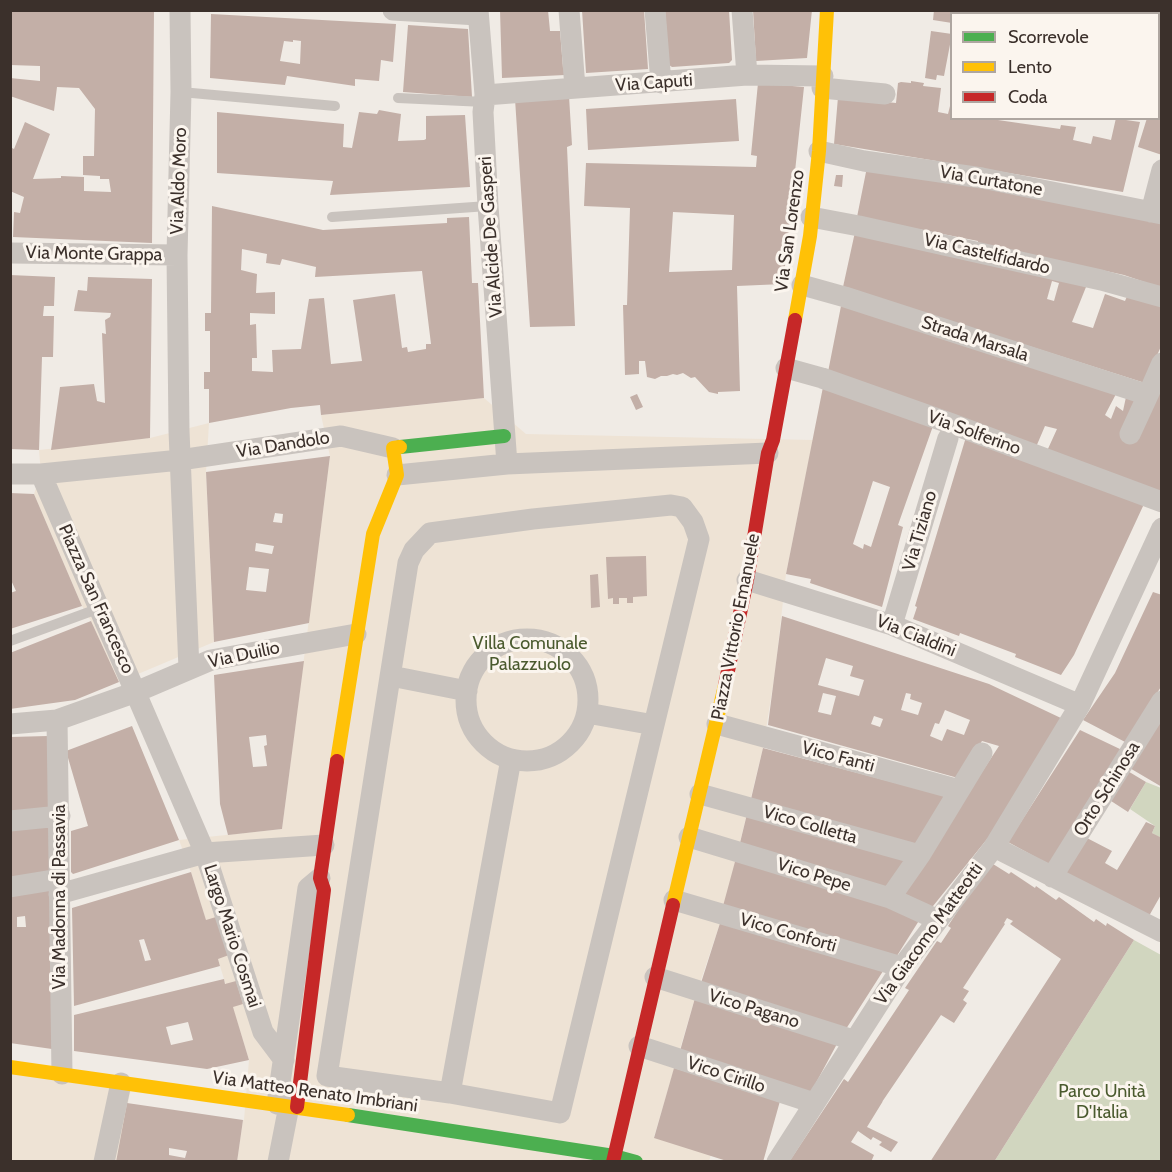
<!DOCTYPE html>
<html>
<head>
<meta charset="utf-8">
<style>
	body { margin:0 }
	#map { position:relative; width:1172px; height:1172px; overflow:hidden; background:#f0ebe5; font-family:Cabin,sans-serif }
	canvas { display:block }
	.frame { position:absolute; inset:0; border:12px solid #3b302b; pointer-events:none }
	.legend { position:absolute; left:950px; top:12px; width:210px; height:108px; box-sizing:border-box; background:#fbf5ee; border:2px solid #aea6a0; margin:0; padding:8px 10px; list-style:none; font-size:18px; color:#3b302b }
	.legend li { display:flex; align-items:center; gap:12px; height:30px }
	.legend b { width:30px; border:2px solid #aea6a0 }
</style>
</head>
<body>
<div id="map">
<canvas width="1172" height="1172"></canvas>
<div class="frame"></div>
<ul class="legend">
<li><b style="height:8px;background:#4caf50"></b>Scorrevole</li>
<li><b style="height:8px;background:#ffc107"></b>Lento</li>
<li><b style="height:8px;background:#c62828"></b>Coda</li>
</ul>
</div>
<script>
const context = document.querySelector('canvas').getContext('2d');
context.lineJoin = 'round';
function fill(path, color) {
  context.fillStyle = color;
  context.fill(path, 'evenodd');
}
function toPath(rows) {
  const path = new Path2D();
  for (const r of rows) {
    if (r.length === 3) {
      path.moveTo(r[0] + r[2], r[1]);
      path.arc(r[0], r[1], r[2], 0, 2 * Math.PI);
      continue;
    }
    path.moveTo(r[0], r[1]);
    for (let i = 2; i < r.length; i += 2) path.lineTo(r[i], r[i + 1]);
  }
  return path;
}
function trace(path, color, width, dash) {
  context.strokeStyle = color;
  context.lineWidth = width;
  context.lineCap = dash ? 'butt' : 'round';
  context.setLineDash(dash || []);
  context.stroke(path);
}
function label(font, color, halo, rows, align = 'center') {
  context.font = font + ' Cabin,sans-serif';
  context.lineWidth = 6;
  context.setLineDash([]);
  context.textBaseline = 'middle';
  context.strokeStyle = halo;
  context.fillStyle = color;
  for (const [text, x, y, turn = 0] of rows) {
    context.save();
    context.translate(x, y);
    context.rotate((+turn || 0) * Math.PI / 180);
    context.textAlign = isNaN(turn) ? turn : align;
    if (halo) context.strokeText(text, 0, 0);
    context.fillText(text, 0, 0);
    context.restore();
  }
}
const green = toPath([
	[1146,782,1161,788,1161,838,1152,833,1155,826,1130,809],
	[1134,940,1161,955,1161,1161,994,1162]
]);
const plaza = toPath([
	[484,398,526,434,813,440,786,574,775,673,763,748,721,920,695,998,654,1137,711,1155,709,1161,237,1161,243,1120,244,1120,249,1060,191,872,179,840,282,829,330,456,321,415],
	[209,423,206,472,214,642,119,682,91,621,82,606,34,494,41,474,39,450,150,438],
	[11,1067,132,1084,116,1161,11,1162]
]);
const building = toPath([
	[10,10,154,11,152,243,13,237,14,212,20,213,24,197,10,191,10,147,14,149,25,122,50,134,33,179,61,178,61,176,84,177,84,191,111,192,109,179,100,179,100,176,83,175,83,156,94,156,95,109,79,88,57,87,54,111,10,96,10,78,40,81,40,66,10,65],
	[500,10,548,10,550,31,560,31,563,68,564,67,565,75,502,78],
	[582,10,644,10,648,69,586,73],
	[665,10,729,10,732,60,729,63,672,67,669,65],
	[753,10,812,10,807,58,756,61],
	[934,10,1140,10,1140,14,952,14,952,23,933,20],
	[211,14,396,24,393,62,381,60,379,81,355,79,355,86,287,76,285,85,210,78],
	[293,40,301,41,300,64,280,61,284,41,293,42],
	[408,25,468,29,472,97,403,92],
	[931,31,952,34,944,76,937,75,936,80,925,78],
	[911,81,924,83,923,86,941,88,938,112,948,114,952,98,952,118,984,118,1060,129,1061,125,1076,127,1073,140,1091,144,1093,136,1111,140,1116,118,1126,118,1126,120,1140,122,1123,192,834,144,838,97,896,103,898,83,901,82,911,83],
	[758,83,804,87,783,284,737,286,740,391,718,392,718,394,709,392,695,377,691,378,683,373,677,375,673,374,667,376,661,376,655,379,647,377,645,361,639,361,639,374,625,375,623,305,627,305,630,208,584,206,586,163,756,167,757,156,751,155],
	[673,212,734,215,732,270,669,272],
	[569,96,572,145,567,147,575,326,530,327,515,99],
	[736,99,739,141,588,150,586,109],
	[1158,99,1162,100,1162,155,1138,147,1147,118,1158,118],
	[379,110,401,114,398,141,424,140,426,139,426,116,465,115,470,187,330,195,333,181,217,173,217,112,344,124,343,147,352,148,359,112,377,114],
	[867,167,1078,204,1162,224,1162,288,1124,275,978,243,978,241,857,217],
	[836,175,843,175,842,187,834,186],
	[212,206,323,230,447,223,447,218,469,217,472,283,478,283,484,398,321,415,320,405,291,408,209,423,209,389,204,389,204,372,210,372,210,331,205,331,205,313,211,313],
	[242,249,267,254,266,263,280,265,282,259,316,267,315,277,422,271,431,344,426,344,426,349,408,352,407,347,402,348,395,294,353,300,362,361,331,364,324,298,309,299,301,349,272,350,273,372,252,371,252,358,257,358,256,324,250,325,250,313,275,314,275,292,256,293,257,274,241,270],
	[855,232,1088,282,1072,322,1093,328,1105,294,1125,301,1128,294,1162,304,1162,344,1145,383,843,287],
	[1052,281,1059,283,1054,301,1047,299],
	[10,275,55,277,54,306,44,306,43,316,54,316,53,357,42,357,39,450,10,449],
	[88,277,152,279,150,438,51,450,60,387,94,384,97,401,105,403,102,333,106,334,105,320,110,317,111,313,74,311,78,290,87,291],
	[841,306,1116,394,1105,415,1111,419,1116,406,1123,411,1126,397,1162,382,1162,494,1047,451,1057,429,1045,426,1036,447,828,372],
	[823,387,933,426,898,525,903,527,882,607,810,583,811,579,786,574],
	[873,481,890,487,871,547,864,544,863,549,853,544],
	[637,394,643,407,636,410,630,397],
	[966,437,1144,504,1074,655,1061,675,1015,657,1016,654,960,633,959,636,913,619,917,607,915,606],
	[330,456,309,623,214,642,206,472],
	[275,513,283,514,282,523,273,522],
	[256,543,274,546,272,554,255,551],
	[249,567,269,569,266,592,246,590],
	[10,493,34,494,82,606,10,629,10,593,16,591,10,578],
	[646,556,647,596,633,597,633,603,627,603,627,598,619,598,619,604,613,604,613,598,608,599,606,557],
	[598,574,600,607,591,608,590,575],
	[1153,592,1162,595,1162,685,1127,743,1083,720,1115,673],
	[782,616,989,684,1063,719,1000,823,929,911,896,897,928,854,999,746,982,741,958,778,768,725],
	[826,658,853,666,850,676,864,680,859,696,818,685],
	[823,693,836,696,831,715,818,712],
	[906,693,911,694,910,699,922,703,918,715,901,710],
	[945,710,970,720,964,735,947,729,942,741,930,736,935,723,939,724],
	[874,716,883,719,880,727,871,724],
	[91,621,119,682,75,700,10,709,10,653],
	[304,661,282,829,228,835,220,804,214,675],
	[266,735,267,745,264,746,267,766,253,767,249,737],
	[1162,713,1162,787,1128,767],
	[132,726,179,840,73,874,71,872,71,831,88,826,66,751],
	[1080,730,1122,750,1050,865,1008,842],
	[48,736,48,810,10,814,10,737],
	[763,748,945,796,919,846,751,799],
	[1126,770,1146,782,1128,812,1108,799],
	[747,814,909,861,889,889,740,843],
	[1146,822,1155,826,1152,833,1162,838,1162,893,1149,916,1066,873,1085,837,1112,851,1105,863,1117,870],
	[49,824,49,875,10,880,10,829],
	[736,858,887,904,920,919,895,959,723,906],
	[993,864,1009,874,1011,872,1035,888,1036,886,1056,900,1059,897,1094,922,1096,919,1106,926,1107,923,1134,940,994,1162,930,1162,1061,959,1010,924,1013,921,1007,918,1004,923,1005,924,963,988,969,991,963,1000,967,1003,954,1023,941,1015,882,1102,883,1101,867,1127,898,1142,891,1152,879,1145,882,1142,873,1137,871,1140,858,1131,851,1142,874,1155,871,1162,789,1162,844,1079,848,1082,909,990,905,988,937,941,941,943,951,928,948,926,981,875],
	[191,872,206,920,216,917,229,955,218,959,220,966,74,1006,72,908],
	[144,939,151,960,145,961,139,940],
	[50,887,52,1049,10,1043,10,893],
	[25,916,26,927,17,927,17,917],
	[721,920,885,968,846,1029,701,983],
	[224,979,225,984,236,981,243,1004,233,1007,249,1060,207,1069,74,1051,74,1015],
	[188,1022,193,1040,171,1045,166,1027],
	[695,998,838,1042,810,1094,680,1051],
	[674,1068,780,1101,763,1162,730,1162,654,1138],
	[127,1103,243,1120,237,1162,116,1162],
	[169,1148,187,1151,185,1158,169,1155]
]);
const lane = toPath([
	[181,92,335,106],
	[398,98,485,102],
	[332,217,488,206],
	[10,641,100,608]
]);
const street = toPath([
	[180,10,181,92,177,255,179,431,189,669],
	[393,10,478,15],
	[478,10,485,95,483,112,488,206,507,464],
	[569,10,575,88],
	[655,10,661,83],
	[742,10,747,75],
	[1158,42,1162,31],
	[822,88,885,94],
	[485,95,747,75,823,76],
	[819,151,864,161,982,178,1162,214],
	[1151,212,1162,170],
	[811,217,859,226,1101,280,1162,297],
	[10,253,177,255],
	[802,285,845,297,1148,395,1162,363],
	[786,368,822,378,952,424,1162,502],
	[1130,434,1148,395],
	[10,474,41,474,180,460,341,436,393,448],
	[41,474,205,853,263,1032,284,1060],
	[397,475,507,464,768,453],
	[747,580,892,625,1080,705],
	[892,625,948,438],
	[527,700,61],
	[391,676,467,691],
	[587,713,654,725],
	[57,720,62,1074],
	[10,724,57,720,136,692,211,660,356,634],
	[717,724,959,790],
	[700,794,920,855],
	[10,821,60,816],
	[689,837,890,898,936,919],
	[994,847,1162,932],
	[1052,877,1162,701],
	[10,887,59,879],
	[59,894,205,853,324,845],
	[890,898,920,855,982,753],
	[674,900,902,967],
	[655,977,853,1040],
	[639,1046,814,1103],
	[450,1093,560,1113,699,539,693,522,682,507,671,505,533,519,430,533,414,550,408,563,327,1076,450,1093,511,759],
	[277,1104,308,888,320,878],
	[104,1162,121,1083],
	[278,1162,289,1106],
	[777,1162,902,967,994,847,1080,705,1162,528]
]);
const fast = toPath([
	[400,447,504,436],
	[348,1115,614,1156,636,1162]
]);
const slow = toPath([
	[795,320,810,236,819,151,827,10],
	[337,761,373,534,397,475,393,448,400,447],
	[673,905,725,685],
	[10,1067,348,1115]
]);
const jam = toPath([
	[725,685,747,580,768,453,773,440,795,320],
	[297,1107,324,890,320,878,337,761],
	[613,1162,673,905]
]);
const streetNames = [
	["Via Caputi",654,83,-4],
	["Via Aldo Moro",179,181,-88],
	["Via Curtatone",991,181,10],
	["Via San Lorenzo",790,231,-82],
	["Via Alcide De Gasperi",491,237,-94],
	["Via Monte Grappa",94,254,1],
	["Via Castelfidardo",987,254,13],
	["Strada Marsala",975,339,18],
	["Via Solferino",974,433,20],
	["Via Dandolo",283,445,-9],
	["Via Tiziano",920,531,-74],
	["Piazza San Francesco",96,599,66],
	["Piazza Vittorio Emanuele",736,627,-79],
	["Via Cialdini",916,636,22],
	["Via Duilio",244,655,-12],
	["Vico Fanti",838,757,15],
	["Orto Schinosa",1107,789,-58],
	["Vico Colletta",810,825,16],
	["Vico Pepe",814,875,17],
	["Via Madonna di Passavia",60,897,-90],
	["Vico Conforti",788,933,16],
	["Via Giacomo Matteotti",929,934,-54],
	["Largo Mario Cosmai",232,936,72],
	["Vico Pagano",754,1009,17],
	["Vico Cirillo",726,1075,18],
	["Via Matteo Renato Imbriani",315,1092,8]
];
const parkNames = [
	["Villa Comunale",530,644],
	["Palazzuolo",530,665],
	["Parco Unità",1102,1092],
	["D'Italia",1102,1113]
];
fill(green, '#d1d6bf');
fill(plaza, '#eee3d5');
fill(building, '#c3afa7');
trace(lane, '#c9c3be', 10);
trace(street, '#c9c3be', 21);
trace(fast, '#4caf50', 14);
trace(slow, '#ffc107', 14);
trace(jam, '#c62828', 14);
label('18px', '#3b302b', '#fbf5ee', streetNames);
label('18px', '#4a5a2e', '#fbf5ee', parkNames);
</script>
</body>
</html>
